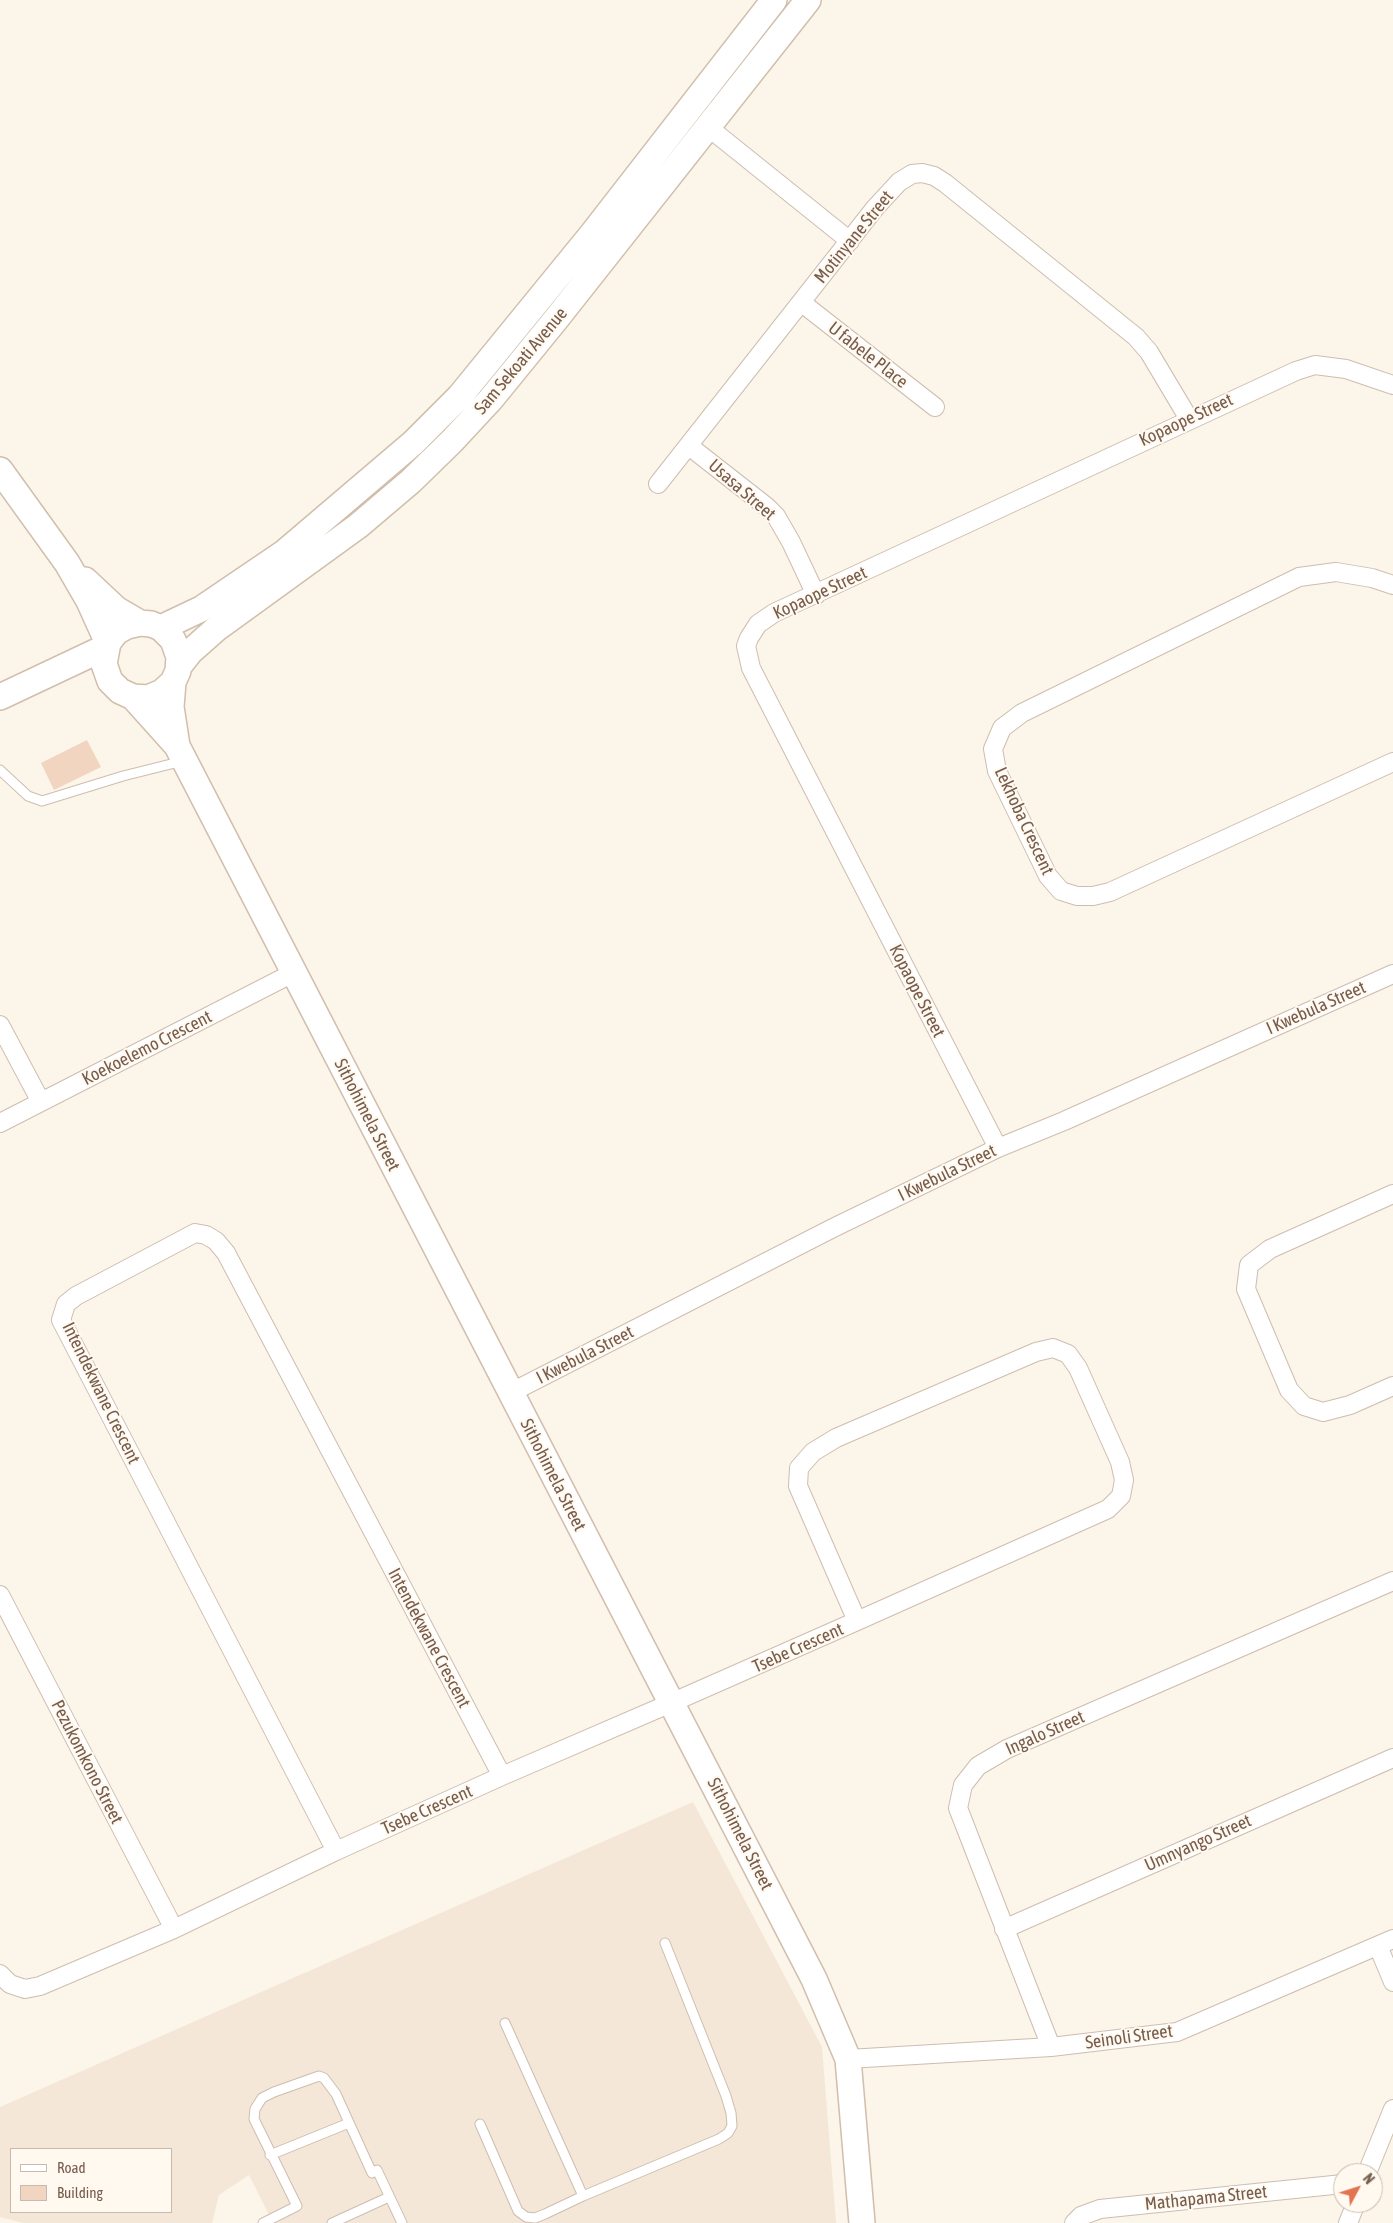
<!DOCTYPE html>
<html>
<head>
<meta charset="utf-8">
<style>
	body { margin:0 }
	#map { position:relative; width:1393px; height:2223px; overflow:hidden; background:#fcf5e9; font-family:"Asap Condensed",sans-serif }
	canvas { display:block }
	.legend { position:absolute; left:10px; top:2148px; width:162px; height:65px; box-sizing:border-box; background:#fff9f0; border:1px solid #c8baaf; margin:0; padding:6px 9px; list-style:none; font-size:15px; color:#765c4d }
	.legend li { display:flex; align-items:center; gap:10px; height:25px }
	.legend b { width:25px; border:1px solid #c8baaf }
	.north { position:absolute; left:1333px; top:2163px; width:50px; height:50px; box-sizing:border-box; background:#fff9f0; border:1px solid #c8baaf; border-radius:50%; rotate:50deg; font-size:14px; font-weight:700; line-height:20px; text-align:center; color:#765c4d }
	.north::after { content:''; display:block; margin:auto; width:18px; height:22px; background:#e27452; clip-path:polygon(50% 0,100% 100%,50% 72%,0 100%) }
</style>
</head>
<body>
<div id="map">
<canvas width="1393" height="2223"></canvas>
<ul class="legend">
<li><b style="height:6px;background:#fff"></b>Road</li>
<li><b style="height:14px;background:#f1d5c1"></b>Building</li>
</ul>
<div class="north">N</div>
</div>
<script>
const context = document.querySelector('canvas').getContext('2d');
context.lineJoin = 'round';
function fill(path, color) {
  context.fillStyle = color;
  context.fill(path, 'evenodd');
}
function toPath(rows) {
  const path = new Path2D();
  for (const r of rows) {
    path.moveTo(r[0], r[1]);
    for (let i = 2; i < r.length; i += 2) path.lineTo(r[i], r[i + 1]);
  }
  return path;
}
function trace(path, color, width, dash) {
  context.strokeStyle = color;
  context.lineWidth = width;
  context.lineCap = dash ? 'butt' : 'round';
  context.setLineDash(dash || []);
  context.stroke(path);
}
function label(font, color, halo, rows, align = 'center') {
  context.font = font + ' "Asap Condensed",sans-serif';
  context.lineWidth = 4;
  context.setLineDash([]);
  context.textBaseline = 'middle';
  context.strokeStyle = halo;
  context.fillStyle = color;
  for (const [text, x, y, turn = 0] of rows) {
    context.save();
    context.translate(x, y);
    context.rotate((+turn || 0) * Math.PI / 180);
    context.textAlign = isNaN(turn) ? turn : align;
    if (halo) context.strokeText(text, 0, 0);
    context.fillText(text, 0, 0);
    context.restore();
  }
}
const residential = toPath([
	[693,1802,822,2047,836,2223,273,2223,249,2175,219,2195,212,2223,23,2223,0,2217,0,2107],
	[11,2149,171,2149,171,2212,11,2212]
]);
const building = toPath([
	[87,740,101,767,54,790,41,763]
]);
const lane = toPath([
	[0,770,28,796,42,801,123,776,183,761],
	[505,2023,583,2196,719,2139,728,2133,732,2126,731,2113,726,2096,665,1943],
	[480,2124,518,2211,526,2217,535,2218,545,2214,583,2196],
	[270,2155,349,2123],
	[377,2170,402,2223],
	[263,2223,297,2206,254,2119,255,2109,262,2098,274,2092,319,2076,324,2078,336,2094,372,2173],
	[332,2223,389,2197]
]);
const street = toPath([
	[708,127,850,241],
	[802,303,935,407],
	[689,446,767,507,776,516,791,542,816,595],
	[658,484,875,208,899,182,912,174,922,173,934,176,945,183,1136,337,1149,352,1189,419],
	[1393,585,1372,578,1336,572,1299,577,1022,713,1002,728,993,749,997,771,1048,876,1061,891,1077,896,1093,896,1110,892,1393,762],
	[0,1025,41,1102],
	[0,1123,293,973],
	[998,1148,751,668,746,646,749,638,758,624,774,613,1296,371,1315,365,1346,369,1393,385],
	[1393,1194,1270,1249,1249,1265,1246,1289,1289,1390,1304,1406,1323,1412,1350,1405,1393,1386],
	[510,1393,835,1227,998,1148,1064,1121,1393,974],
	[0,1595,174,1929],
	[336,1851,61,1320,66,1304,76,1296,195,1233,206,1235,216,1241,226,1253,502,1776],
	[1004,1929,1393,1758],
	[1378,1946,1393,1982],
	[0,1974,10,1984,25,1989,40,1986,174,1929,336,1851,502,1776,671,1703,857,1621,1108,1509,1121,1496,1124,1480,1120,1462,1078,1368,1068,1354,1053,1348,1036,1352,836,1438,813,1452,799,1468,798,1486,857,1621],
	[1051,2047,958,1808,963,1785,978,1766,1007,1749,1393,1581],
	[848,2059,1051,2047,1177,2032,1393,1939],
	[1367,2173,1393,2109],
	[1074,2223,1081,2216,1100,2209,1343,2184],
	[1348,2223,1356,2203]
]);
const secondary = toPath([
	[0,470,67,563,89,601,108,643],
	[85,580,116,609,140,623],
	[161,628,201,609,285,552,413,443,460,396,593,233,774,0],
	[179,666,190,652,216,629,358,526,411,481,452,441,491,399,557,318,808,0],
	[173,682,162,692,148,698,133,697,120,691,110,681,104,664,108,643,116,632,127,626,140,623,151,624,161,628,173,640,179,657,178,671,173,682,171,707,177,746,814,1979,848,2059,862,2223],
	[0,697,106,647],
	[133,697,177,746]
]);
const streetNames = [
	["Motinyane Street",854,237,-51],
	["U fabele Place",868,355,38],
	["Sam Sekoati Avenue",521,361,-50],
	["Kopaope Street",1186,420,-25],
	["Usasa Street",742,490,41],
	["Kopaope Street",820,593,-25],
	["Lekhoba Crescent",1024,821,65],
	["Kopaope Street",917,991,63],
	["I Kwebula Street",1316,1008,-24],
	["Koekoelemo Crescent",147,1048,-27],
	["Sithohimela Street",367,1115,63],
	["I Kwebula Street",947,1173,-26],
	["I Kwebula Street",585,1355,-27],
	["Intendekwane Crescent",101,1393,64],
	["Sithohimela Street",553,1475,63],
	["Intendekwane Crescent",429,1638,62],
	["Tsebe Crescent",798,1648,-24],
	["Ingalo Street",1045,1733,-24],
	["Pezukomkono Street",87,1762,63],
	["Tsebe Crescent",427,1810,-24],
	["Sithohimela Street",740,1834,63],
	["Umnyango Street",1198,1843,-24],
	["Seinoli Street",1129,2037,-8],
	["Mathapama Street",1206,2198,-6]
];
fill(residential, '#f4e7d8');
fill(building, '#f1d5c1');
trace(lane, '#cebdaf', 11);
trace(street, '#cebdaf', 20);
trace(secondary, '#d1beac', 28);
trace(lane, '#fff', 9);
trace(street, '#fff', 18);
trace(secondary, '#fff', 25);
label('18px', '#765c4d', '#fff9f0', streetNames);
</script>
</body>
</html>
